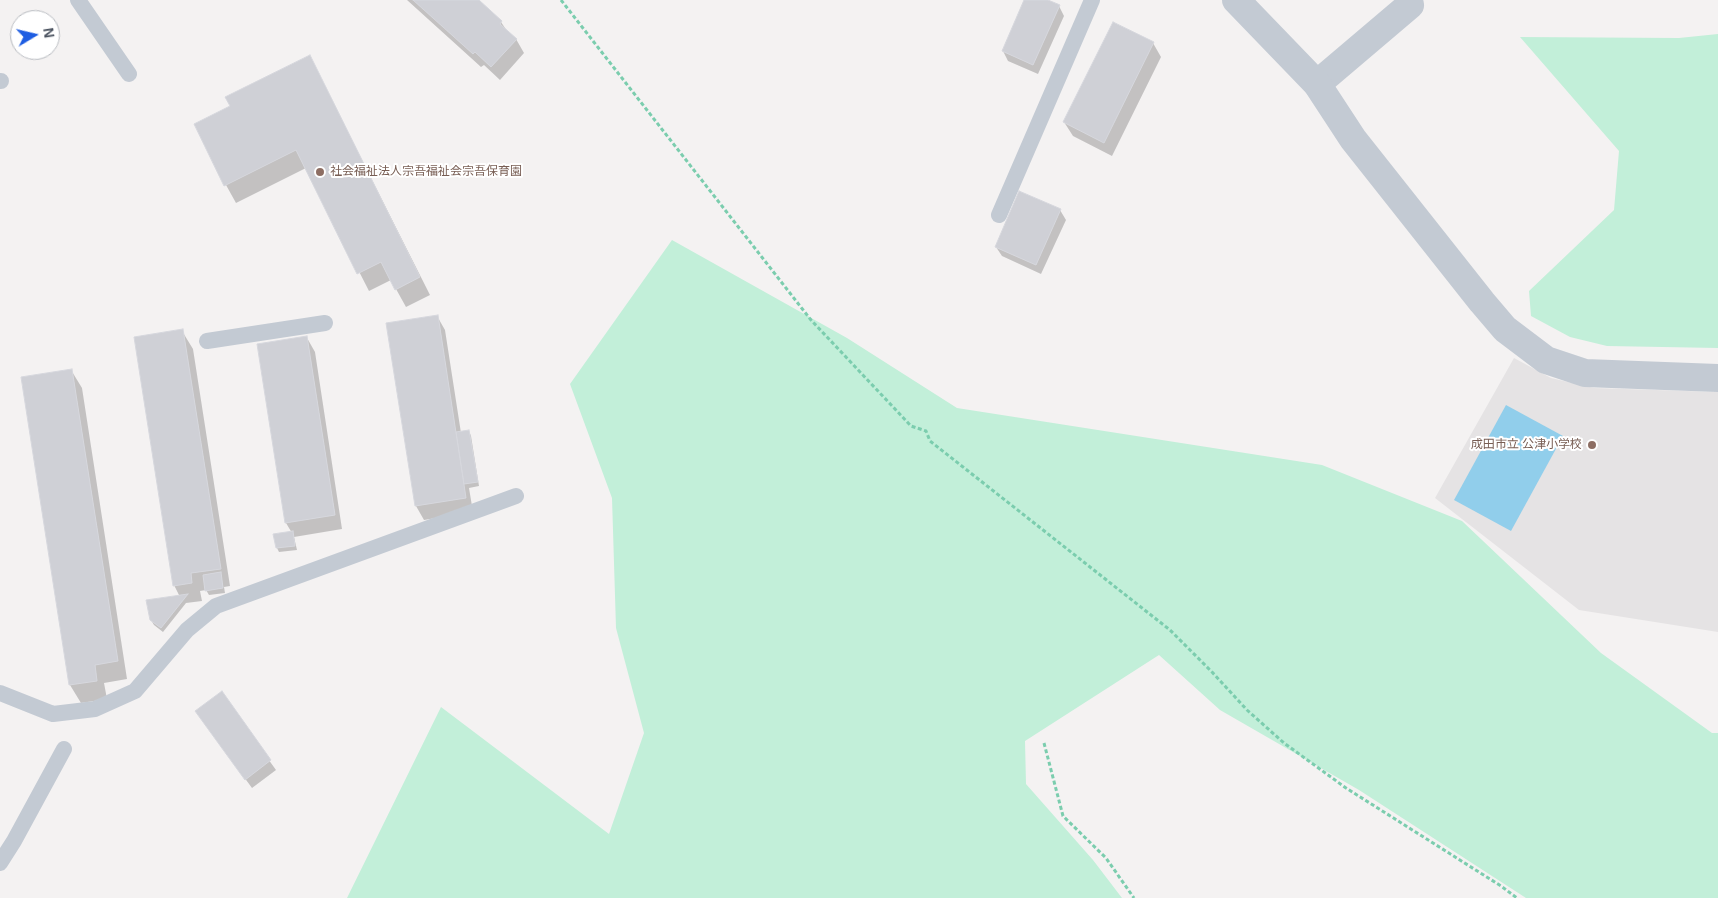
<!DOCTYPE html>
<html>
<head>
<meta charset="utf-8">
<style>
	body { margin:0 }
	#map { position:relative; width:1718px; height:898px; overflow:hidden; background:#f4f2f2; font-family:Arial,sans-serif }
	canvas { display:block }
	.north { position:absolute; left:10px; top:10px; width:50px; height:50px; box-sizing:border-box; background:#fff; border:1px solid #b7babf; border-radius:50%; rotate:81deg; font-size:14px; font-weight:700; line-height:20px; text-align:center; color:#4a525f }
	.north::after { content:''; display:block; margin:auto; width:18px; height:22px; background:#1e5de2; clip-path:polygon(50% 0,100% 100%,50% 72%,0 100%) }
</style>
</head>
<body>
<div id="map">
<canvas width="1718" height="898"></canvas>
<div class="north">N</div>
</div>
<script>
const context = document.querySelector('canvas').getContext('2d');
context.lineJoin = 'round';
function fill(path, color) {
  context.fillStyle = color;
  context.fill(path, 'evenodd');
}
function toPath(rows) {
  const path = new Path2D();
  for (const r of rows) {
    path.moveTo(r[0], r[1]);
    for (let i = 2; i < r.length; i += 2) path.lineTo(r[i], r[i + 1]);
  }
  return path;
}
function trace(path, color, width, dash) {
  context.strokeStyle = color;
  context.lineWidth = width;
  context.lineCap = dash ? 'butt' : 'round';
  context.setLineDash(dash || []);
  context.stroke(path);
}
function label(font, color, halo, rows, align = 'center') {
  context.font = font + ' Arial,"Noto Sans JP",sans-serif';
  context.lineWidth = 4;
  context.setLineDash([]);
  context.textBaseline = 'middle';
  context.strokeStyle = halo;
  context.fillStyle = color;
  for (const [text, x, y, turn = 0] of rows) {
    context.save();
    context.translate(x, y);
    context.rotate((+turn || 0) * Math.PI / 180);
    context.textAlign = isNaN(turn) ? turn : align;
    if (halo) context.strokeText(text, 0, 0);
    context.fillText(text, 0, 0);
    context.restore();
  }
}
const education = toPath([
	[1514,358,1551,378,1594,388,1718,392,1718,632,1579,610,1435,498]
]);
const green = toPath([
	[1718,34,1718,348,1607,346,1570,337,1531,316,1529,291,1614,210,1619,151,1520,37,1679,38],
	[672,240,847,338,957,408,1322,465,1462,521,1601,653,1712,733,1718,733,1718,898,1526,898,1359,790,1220,710,1159,655,1025,741,1026,784,1093,860,1122,898,347,898,441,707,609,834,644,733,616,628,612,498,570,384]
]);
const water = toPath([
	[1506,405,1563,436,1511,531,1454,500]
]);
const shadow = toPath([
	[407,0,477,0,501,22,507,31,516,39,524,53,500,80,484,65,481,67],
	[1026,0,1045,0,1059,6,1064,16,1038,74,1008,61,1003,51],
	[1153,43,1161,57,1112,156,1073,136,1064,122],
	[310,57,430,295,406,307,391,280,369,291,306,168,236,203,226,185,231,107],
	[1060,210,1066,220,1041,274,1002,256,996,247],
	[437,316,445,330,461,433,469,431,471,436,479,486,469,488,473,512,424,520,416,506],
	[182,331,193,349,230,586,224,587,225,593,209,595,206,590,200,591,202,601,186,603,163,632,154,625,151,620,180,597,174,585],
	[307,338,315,352,342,529,294,537,297,550,279,552,277,548,275,535,292,533,286,523],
	[71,370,82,388,127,679,104,683,107,699,81,703,70,685,23,378],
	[221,693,276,770,252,788,202,720]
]);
const building = toPath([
	[413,0,479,0,502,21,500,24,517,39,491,67,475,52,473,54,413,0],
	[1024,0,1048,0,1060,5,1033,65,1002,51,1024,0],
	[1113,22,1154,42,1104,143,1063,122,1113,22],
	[310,55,420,277,395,290,381,262,357,274,296,150,224,186,194,124,230,106,225,97,310,55],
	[1019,191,1061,209,1036,265,995,247,1019,191],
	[438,315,466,498,415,506,386,323,438,315],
	[183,329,221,569,191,573,192,583,173,586,134,337,183,329],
	[307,336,335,515,285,523,257,344,307,336],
	[72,369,118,661,95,665,97,681,69,685,21,377,72,369],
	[469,430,478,482,464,484,456,432,469,430],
	[293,531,295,546,276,548,273,534,293,531],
	[221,572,223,588,205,591,203,575,221,572],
	[188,594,161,628,150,620,146,600,188,594],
	[222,691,271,760,245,780,195,711,222,691]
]);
const path = toPath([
	[561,0,811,320,911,426,926,431,930,441,1170,630,1212,672,1247,710,1284,743,1346,788,1501,886,1517,898],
	[1044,743,1063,816,1106,858,1134,898]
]);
const service = toPath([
	[78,0,129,74],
	[0,81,1,81],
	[999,215,1092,0],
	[207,341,325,323],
	[0,693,53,714,95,709,135,691,187,630,216,606,516,496],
	[0,863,14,841,64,749]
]);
const minor = toPath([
	[1317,84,1410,5,1409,0]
]);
const tertiary = toPath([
	[1236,0,1317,84,1353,139,1482,302,1505,329,1546,360,1585,373,1718,378]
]);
const markers = [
	[320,172,5,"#8d6e63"],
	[1592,445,5,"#8d6e63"]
];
const educationNames = [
	["社会福祉法人宗吾福祉会宗吾保育園",330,172],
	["成田市立 公津小学校",1582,445,"right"]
];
fill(education, '#e5e3e4');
fill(green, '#c2efd9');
fill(water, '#91ceeb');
fill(shadow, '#0003');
fill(building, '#cfd0d6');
trace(building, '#d6d7dd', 1);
trace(path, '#7bcdae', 3, [4, 2.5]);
trace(service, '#c3cad3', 16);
trace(minor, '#c3cad3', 28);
trace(tertiary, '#c3cad3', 28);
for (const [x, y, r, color] of markers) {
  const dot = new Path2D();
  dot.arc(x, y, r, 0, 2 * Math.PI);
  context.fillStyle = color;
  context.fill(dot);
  trace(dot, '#fff', 2);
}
label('12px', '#785e54', '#fff', educationNames, 'left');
</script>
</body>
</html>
